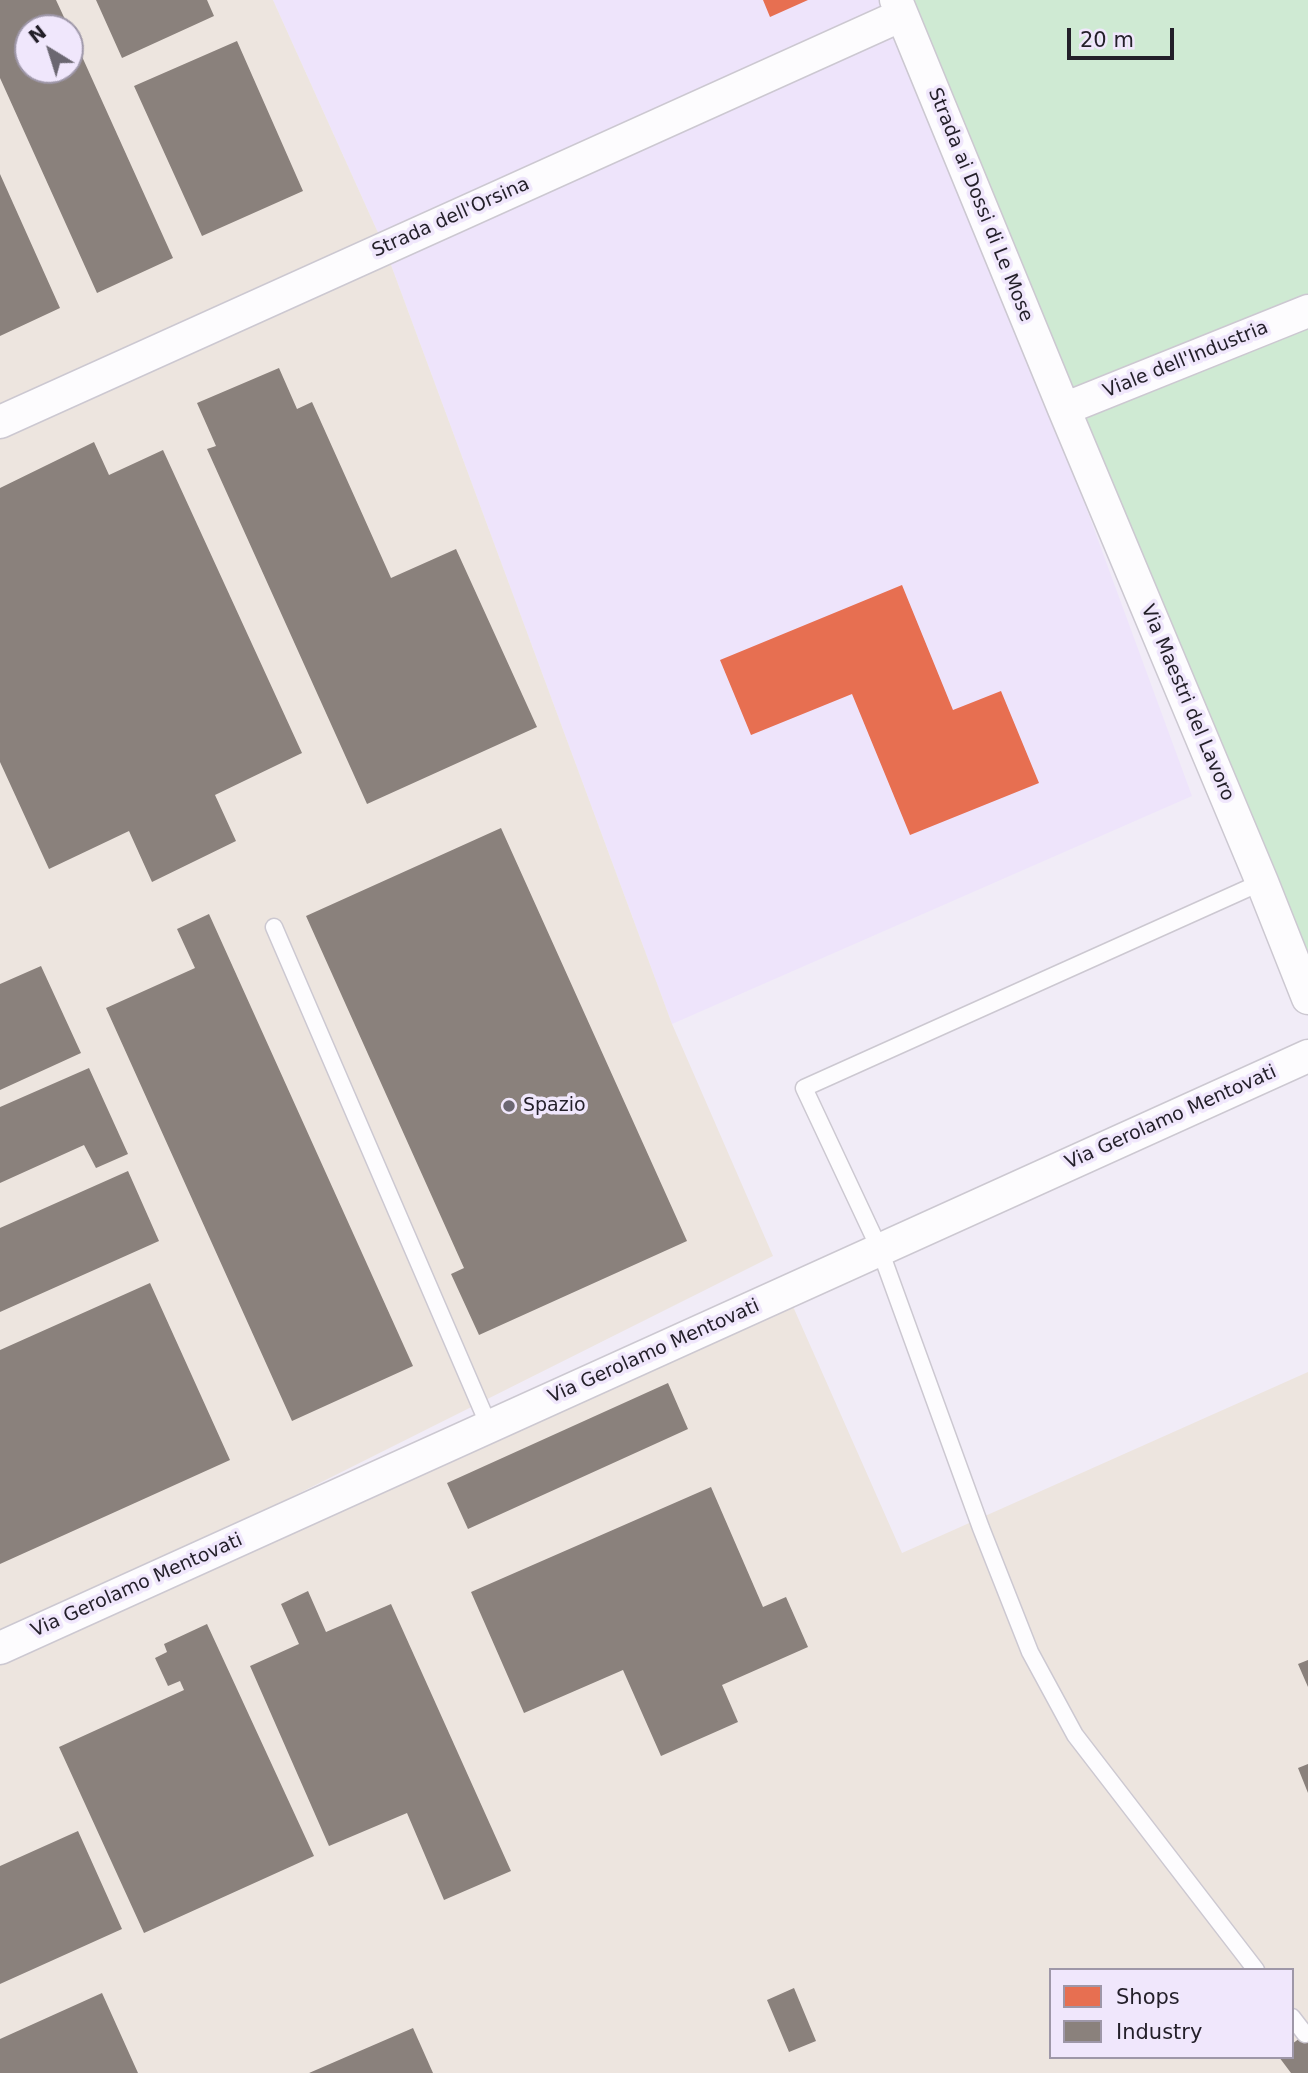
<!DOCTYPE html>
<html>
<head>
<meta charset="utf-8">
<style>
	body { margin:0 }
	#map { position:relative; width:1308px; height:2073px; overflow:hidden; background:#f1ecf7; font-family:"DejaVu Sans",sans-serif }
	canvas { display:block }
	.legend { position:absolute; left:1049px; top:1968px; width:245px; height:91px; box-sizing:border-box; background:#f0e7fc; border:2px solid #9e97a8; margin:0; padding:9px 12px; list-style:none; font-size:21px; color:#231f29 }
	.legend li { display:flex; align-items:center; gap:14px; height:35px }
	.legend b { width:35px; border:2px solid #9e97a8 }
	.north { position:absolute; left:14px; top:14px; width:70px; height:70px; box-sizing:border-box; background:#f0e7fc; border:2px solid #9e97a8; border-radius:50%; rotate:322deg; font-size:19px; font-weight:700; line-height:28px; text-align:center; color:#231f29 }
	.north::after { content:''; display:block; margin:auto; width:24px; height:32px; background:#6b6771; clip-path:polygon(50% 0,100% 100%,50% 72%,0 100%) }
	.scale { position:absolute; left:1067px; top:28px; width:107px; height:32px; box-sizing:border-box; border:4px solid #231f29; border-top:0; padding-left:9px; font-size:21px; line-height:24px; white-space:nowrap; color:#231f29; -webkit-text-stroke:5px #f0e7fc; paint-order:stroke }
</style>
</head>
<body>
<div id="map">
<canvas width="1308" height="2073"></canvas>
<ul class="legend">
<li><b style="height:19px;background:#e76f51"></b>Shops</li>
<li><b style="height:19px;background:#8a817c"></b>Industry</li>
</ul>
<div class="north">N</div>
<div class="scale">20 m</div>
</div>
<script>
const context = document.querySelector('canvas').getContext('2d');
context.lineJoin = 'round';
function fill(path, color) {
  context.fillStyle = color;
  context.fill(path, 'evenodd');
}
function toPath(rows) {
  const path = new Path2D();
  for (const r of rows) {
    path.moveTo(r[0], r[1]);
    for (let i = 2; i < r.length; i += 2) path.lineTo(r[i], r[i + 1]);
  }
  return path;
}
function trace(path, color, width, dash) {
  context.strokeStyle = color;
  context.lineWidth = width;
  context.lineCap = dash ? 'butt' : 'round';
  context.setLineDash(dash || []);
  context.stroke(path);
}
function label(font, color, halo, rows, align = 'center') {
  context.font = font + ' "DejaVu Sans",sans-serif';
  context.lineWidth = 7;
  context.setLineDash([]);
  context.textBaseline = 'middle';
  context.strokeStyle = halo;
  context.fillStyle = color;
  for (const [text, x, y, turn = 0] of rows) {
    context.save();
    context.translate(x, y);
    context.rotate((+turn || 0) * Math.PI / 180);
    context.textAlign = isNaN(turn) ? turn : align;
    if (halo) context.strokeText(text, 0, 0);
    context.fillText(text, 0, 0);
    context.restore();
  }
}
const built = toPath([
	[273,0,900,0,1192,796,672,1024,384,246]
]);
const industrial = toPath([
	[0,0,273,0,384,246,672,1024,773,1256,0,1643],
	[28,28,70,28,70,70,28,70],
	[791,1302,902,1553,1308,1372,1308,2073,0,2073,0,1651],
	[1051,1970,1292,1970,1292,2057,1051,2057]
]);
const green = toPath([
	[900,0,1308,0,1308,993]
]);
const shops = toPath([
	[763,0,808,0,770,17],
	[902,585,953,710,1001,691,1039,783,910,835,852,694,751,735,720,660]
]);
const industry = toPath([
	[0,0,56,0,69,28,28,28,28,70,70,70,70,30,173,258,97,293,0,78],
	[96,0,207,0,214,16,122,58],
	[237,41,303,191,202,236,134,86],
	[0,174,60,308,0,336],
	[279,368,297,409,312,402,391,578,456,549,537,727,367,804,207,449,216,446,197,403],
	[94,442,109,475,163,450,302,753,215,795,236,841,152,882,129,831,49,869,0,762,0,488],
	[501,828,687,1241,479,1335,451,1274,464,1268,306,916],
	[209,914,413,1366,292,1421,106,1008,195,968,177,929],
	[41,966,81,1053,0,1090,0,984],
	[89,1068,128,1154,96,1168,84,1145,0,1183,0,1107],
	[128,1171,159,1241,0,1312,0,1228],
	[150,1283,230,1460,0,1564,0,1350],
	[668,1383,688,1429,468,1529,447,1483],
	[711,1487,763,1607,786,1597,808,1647,722,1685,738,1722,661,1756,623,1670,524,1713,471,1592],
	[308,1591,326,1632,391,1604,511,1871,444,1900,407,1813,329,1846,250,1666,299,1644,281,1604],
	[207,1624,314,1856,144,1933,59,1747,184,1690,180,1681,168,1686,155,1658,167,1652,164,1644],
	[1308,1660,1308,1687,1298,1664],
	[1308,1764,1308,1793,1298,1768],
	[78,1831,122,1929,0,1984,0,1866],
	[794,1988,816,2041,789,2052,767,2000],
	[102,1993,138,2073,0,2073,0,2039],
	[413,2028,433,2073,309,2073],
	[1308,2032,1308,2073,1291,2073,1279,2057,1292,2057,1292,2044]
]);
const service = toPath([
	[274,927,489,1426],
	[1256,1970,1075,1735,1030,1652,981,1528,880,1250,804,1088,1262,882],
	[1292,2017,1305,2034]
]);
const minor = toPath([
	[896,0,1064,409,1262,882,1308,998],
	[1064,409,1308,311],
	[0,422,902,15],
	[0,1648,1308,1056]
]);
const markers = [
	[509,1106,7,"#6b6771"]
];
const streetNames = [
	["Strada ai Dossi di Le Mose",980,205,68],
	["Strada dell'Orsina",451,218,-24],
	["Viale dell'Industria",1186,360,-22],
	["Via Maestri del Lavoro",1187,703,67],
	["Via Gerolamo Mentovati",1171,1118,-24],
	["Via Gerolamo Mentovati",654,1352,-24],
	["Via Gerolamo Mentovati",137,1586,-24]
];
const poiNames = [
	["Spazio",523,1106]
];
fill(built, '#eee4fb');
fill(industrial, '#ede5df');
fill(green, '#cfead3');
fill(shops, '#e76f51');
fill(industry, '#8a817c');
trace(service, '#ccc8d1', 19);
trace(minor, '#ccc8d1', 35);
trace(service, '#fdfcfe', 16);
trace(minor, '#fdfcfe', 32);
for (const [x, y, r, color] of markers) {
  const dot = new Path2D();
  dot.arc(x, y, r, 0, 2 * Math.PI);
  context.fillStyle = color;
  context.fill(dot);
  trace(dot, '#f0e7fc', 2.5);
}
label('19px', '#231f29', '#f0e7fc', streetNames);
label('19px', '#231f29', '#f0e7fc', poiNames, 'left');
</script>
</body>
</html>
